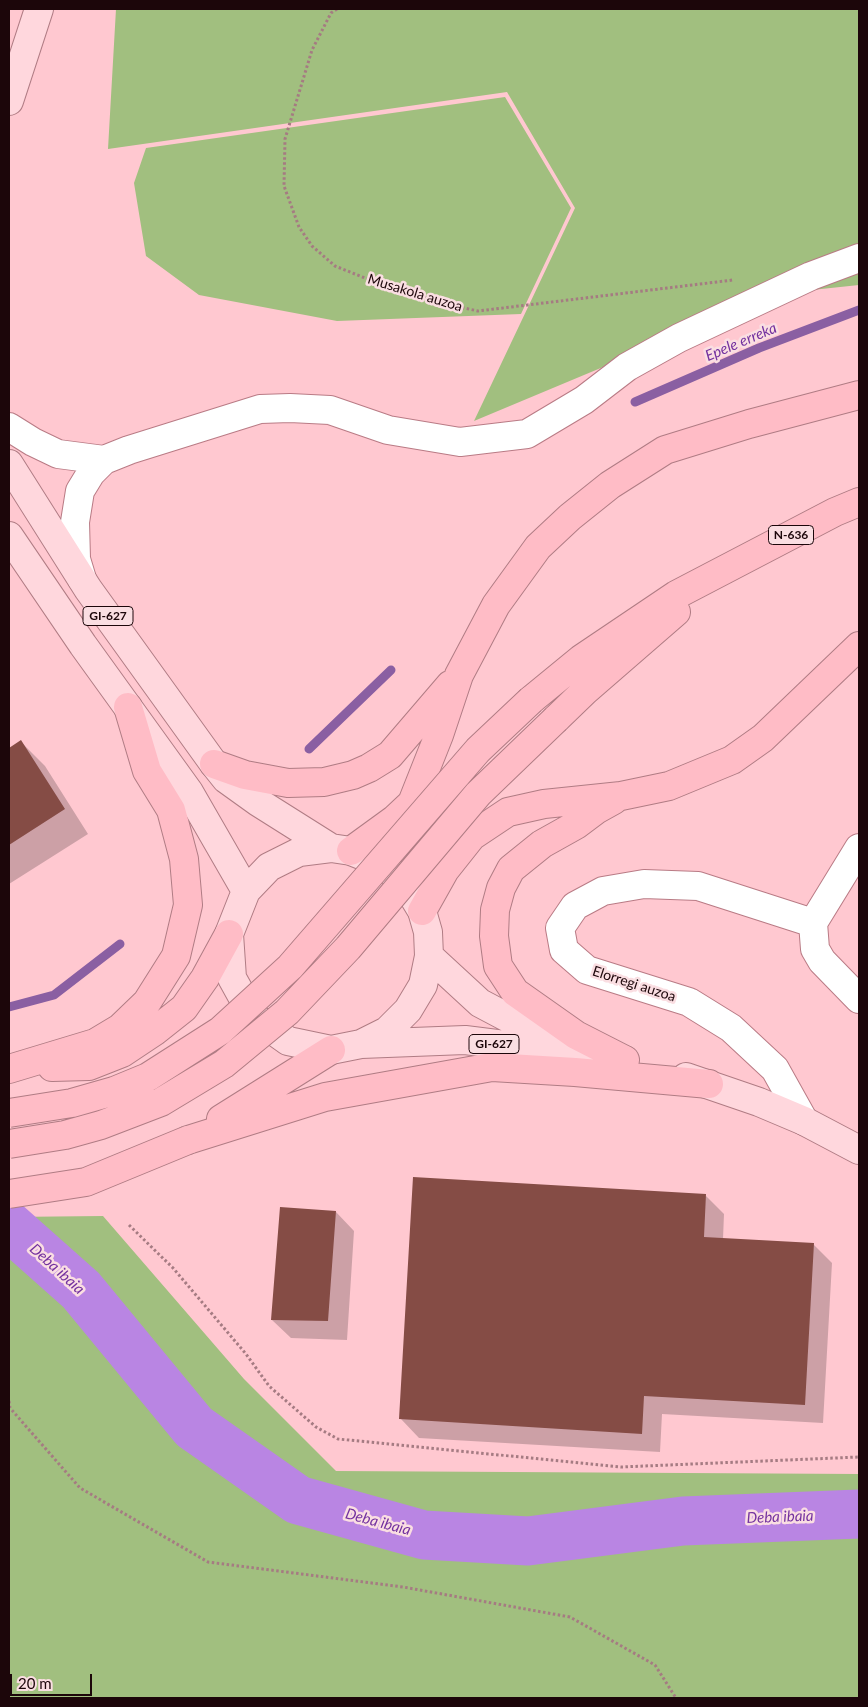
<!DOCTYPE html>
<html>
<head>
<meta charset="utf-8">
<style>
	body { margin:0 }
	#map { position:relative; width:868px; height:1707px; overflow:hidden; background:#ffc8d0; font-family:Lato,sans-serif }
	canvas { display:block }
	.frame { position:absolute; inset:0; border:10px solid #1c060a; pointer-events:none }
	.scale { position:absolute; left:10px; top:1674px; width:82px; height:22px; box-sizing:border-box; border:2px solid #1c060a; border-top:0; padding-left:6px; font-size:15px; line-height:18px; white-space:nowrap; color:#1c060a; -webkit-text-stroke:4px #fadee2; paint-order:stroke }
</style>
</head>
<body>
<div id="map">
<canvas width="868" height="1707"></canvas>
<div class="frame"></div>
<div class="scale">20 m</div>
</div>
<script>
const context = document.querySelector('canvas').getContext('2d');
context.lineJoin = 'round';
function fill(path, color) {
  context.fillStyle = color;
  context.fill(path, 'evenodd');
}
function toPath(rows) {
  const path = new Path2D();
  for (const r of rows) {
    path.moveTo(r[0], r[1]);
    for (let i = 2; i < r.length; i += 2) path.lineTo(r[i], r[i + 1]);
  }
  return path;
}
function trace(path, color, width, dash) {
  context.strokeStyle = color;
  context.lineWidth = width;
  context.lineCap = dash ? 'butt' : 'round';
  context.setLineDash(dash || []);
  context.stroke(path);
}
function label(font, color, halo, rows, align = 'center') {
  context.font = font + ' Lato,sans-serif';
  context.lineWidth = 5;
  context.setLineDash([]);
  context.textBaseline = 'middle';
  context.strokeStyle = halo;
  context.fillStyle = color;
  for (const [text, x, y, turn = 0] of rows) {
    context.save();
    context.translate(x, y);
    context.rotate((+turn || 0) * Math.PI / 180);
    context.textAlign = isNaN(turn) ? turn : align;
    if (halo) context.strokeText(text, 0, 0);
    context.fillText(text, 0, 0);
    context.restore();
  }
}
const green = toPath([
	[116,9,859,9,859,260,474,421,575,208,507,92,108,149],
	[505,97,571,208,521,314,337,321,199,295,146,256,134,183,146,148],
	[859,265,859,285,793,292],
	[103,1216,244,1379,336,1471,859,1474,859,1698,9,1698,9,1217]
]);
const shadow = toPath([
	[21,742,45,766,88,834,9,884,9,749],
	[706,1196,724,1214,723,1239,814,1245,832,1263,823,1423,662,1414,660,1452,419,1438,401,1419],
	[336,1212,354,1231,347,1340,291,1338,272,1320]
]);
const stream = toPath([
	[635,402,759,348,859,310],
	[309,749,391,670],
	[9,1007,54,995,120,944]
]);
const river = toPath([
	[9,1226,81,1290,194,1427,298,1500,424,1535,528,1541,683,1521,859,1514]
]);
const building = toPath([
	[21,740,65,809,9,845,9,748],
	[413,1177,706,1194,704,1237,814,1243,805,1405,644,1396,642,1434,399,1419],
	[280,1207,336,1211,328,1321,271,1320]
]);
const path = toPath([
	[337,9,331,13,312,50,285,139,284,186,299,227,312,246,335,266,365,278,400,286,436,302,478,311,733,280],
	[129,1225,173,1268,246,1354,269,1386,316,1427,338,1439,621,1467,859,1457],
	[9,1401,10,1408,80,1488,208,1562,403,1587,570,1617,655,1665,676,1698]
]);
const minor = toPath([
	[9,427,33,442,58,454,104,460],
	[82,579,76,559,75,522,80,491,91,473,104,460,129,450,260,409,290,408,330,410,388,430,460,442,527,434,584,400,627,367,679,338,811,276,859,258],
	[813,923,859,848],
	[804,1121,775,1069,731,1028,689,1002,587,970,564,950,560,928,575,906,603,891,644,884,698,886,813,923,815,949,822,961,859,999]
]);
const major = toPath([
	[9,101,39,9],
	[9,464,88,589,214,764,226,779,258,802,331,848],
	[9,536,83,645,189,792,246,891],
	[429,956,480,1003,516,1022,576,1043],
	[361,1044,387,1031,408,1010,423,985,429,956,428,932,422,911,405,883,381,863,351,851,331,848,299,852,269,867,246,891,229,934,232,978,253,1016,288,1041,331,1050,361,1044,465,1040,624,1060],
	[686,1077,759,1102,804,1121,859,1150]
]);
const highway = toPath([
	[531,700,581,659,676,595,835,512,859,502],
	[556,719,585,691,676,612],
	[214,764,245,775,288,783,324,782,353,775,369,768,390,755,450,685],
	[614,800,596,810,576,825,542,844,511,869,501,888,495,910,494,936,498,966,515,992,576,1035,625,1060],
	[351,851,395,819,412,803,439,735,459,675,496,605,538,547,570,517,610,485,665,450,749,424,859,395],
	[422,911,445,870,472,836,508,812,544,804,621,796,669,786,732,760,763,738,859,646],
	[52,1067,89,1066,122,1053,155,1031,184,1008,205,978,229,934],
	[9,1069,95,1043,120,1028,147,1002,176,956,188,905,184,859,171,810,147,771,128,707],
	[221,1119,331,1050],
	[188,1140,325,1097,492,1067,575,1072,709,1084]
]);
const highwayBridge = toPath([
	[9,1113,72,1103,114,1091,148,1077,220,1031,290,967,478,750,531,700],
	[9,1144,65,1135,101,1125,161,1102,224,1064,287,1012,348,948,478,794,556,719],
	[9,1194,86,1182,188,1140]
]);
const shields = [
	[791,535,45],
	[108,616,50],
	[494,1044,50]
];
const shieldNames = [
	["N-636",791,535],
	["GI-627",108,616],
	["GI-627",494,1044]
];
const streetNames = [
	["Musakola auzoa",415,293,17],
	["Elorregi auzoa",634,984,18]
];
const waterNames = [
	["Epele erreka",741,342,-23],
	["Deba ibaia",57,1269,42],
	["Deba ibaia",780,1517,-2],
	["Deba ibaia",378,1522,15]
];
fill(green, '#a1bf7f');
fill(shadow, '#0003');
trace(stream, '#8a5fa2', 9);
trace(river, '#b985e3', 49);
fill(building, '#854c45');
trace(minor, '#b97b85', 30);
trace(major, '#b07c84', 30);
trace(highway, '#b07c84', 30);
trace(path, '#a57b82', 3, [2.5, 2.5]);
trace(minor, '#fff', 28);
trace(major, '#ffd7dd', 28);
trace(highway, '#ffbcc6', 28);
trace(highwayBridge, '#b07c84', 30, []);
trace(highwayBridge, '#ffbcc6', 28);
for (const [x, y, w] of shields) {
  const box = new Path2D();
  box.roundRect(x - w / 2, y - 9.5, w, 19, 4);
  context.fillStyle = '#fadee2';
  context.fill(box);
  trace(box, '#1c060a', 1);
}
label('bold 12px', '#1c060a', null, shieldNames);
label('14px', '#1c060a', '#fadee2', streetNames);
label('italic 15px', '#73319f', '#fadee2', waterNames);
</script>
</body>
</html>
